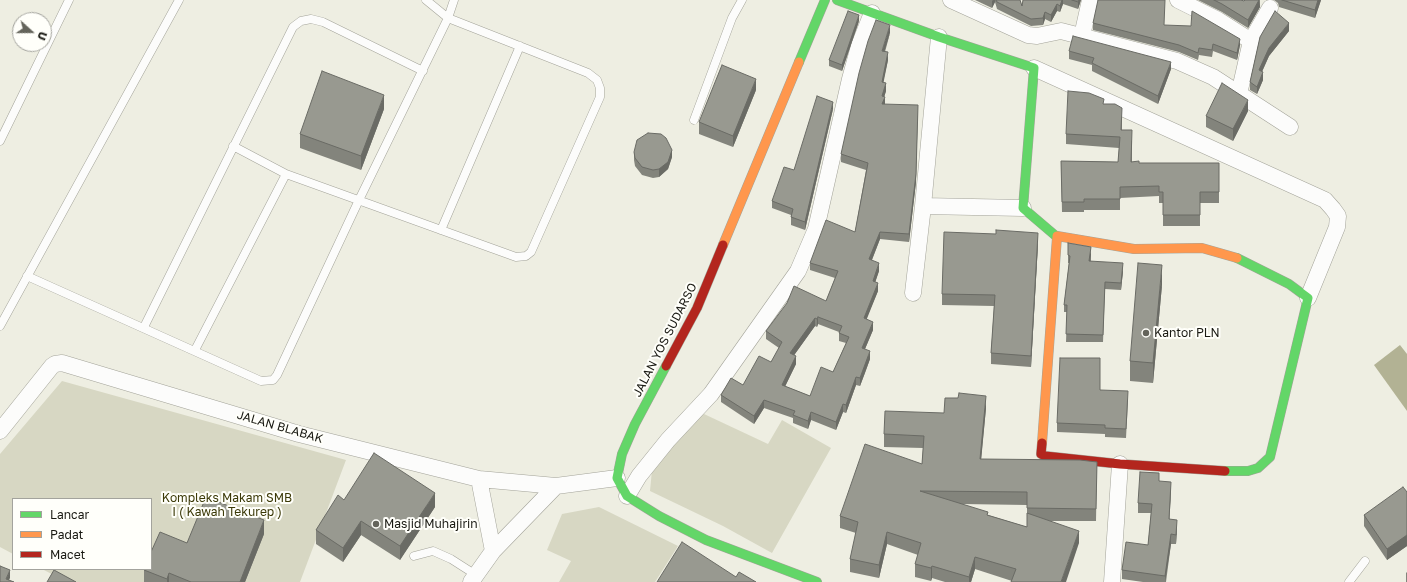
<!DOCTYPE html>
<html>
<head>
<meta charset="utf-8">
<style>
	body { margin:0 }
	#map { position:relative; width:1407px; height:582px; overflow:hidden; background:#eeeee2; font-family:"Golos Text",sans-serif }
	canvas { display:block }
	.legend { position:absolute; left:12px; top:498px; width:140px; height:72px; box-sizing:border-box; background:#fffffa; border:1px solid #a3a39d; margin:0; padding:5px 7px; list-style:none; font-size:12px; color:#191912 }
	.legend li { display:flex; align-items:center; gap:8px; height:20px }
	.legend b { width:20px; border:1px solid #a3a39d }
	.north { position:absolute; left:12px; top:12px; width:40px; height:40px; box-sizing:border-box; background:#fffffa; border:1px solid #a3a39d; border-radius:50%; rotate:111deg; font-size:11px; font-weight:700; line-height:16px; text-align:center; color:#191912 }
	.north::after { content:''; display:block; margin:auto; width:14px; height:18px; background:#64645b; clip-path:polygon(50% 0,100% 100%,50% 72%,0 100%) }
</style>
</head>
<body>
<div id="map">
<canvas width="1407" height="582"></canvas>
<ul class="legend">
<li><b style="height:5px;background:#63d668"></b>Lancar</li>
<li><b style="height:5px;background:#ff974d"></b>Padat</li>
<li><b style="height:5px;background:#b3261e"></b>Macet</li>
</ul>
<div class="north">U</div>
</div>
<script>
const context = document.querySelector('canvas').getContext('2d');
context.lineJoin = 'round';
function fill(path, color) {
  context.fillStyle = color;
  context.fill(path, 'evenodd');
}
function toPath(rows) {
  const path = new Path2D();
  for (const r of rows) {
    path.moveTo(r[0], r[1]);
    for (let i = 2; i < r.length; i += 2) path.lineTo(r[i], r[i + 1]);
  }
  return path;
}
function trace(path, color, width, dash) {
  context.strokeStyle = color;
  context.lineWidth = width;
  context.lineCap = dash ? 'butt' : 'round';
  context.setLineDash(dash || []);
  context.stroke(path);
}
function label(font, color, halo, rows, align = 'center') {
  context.font = font + ' "Golos Text",sans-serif';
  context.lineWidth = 4;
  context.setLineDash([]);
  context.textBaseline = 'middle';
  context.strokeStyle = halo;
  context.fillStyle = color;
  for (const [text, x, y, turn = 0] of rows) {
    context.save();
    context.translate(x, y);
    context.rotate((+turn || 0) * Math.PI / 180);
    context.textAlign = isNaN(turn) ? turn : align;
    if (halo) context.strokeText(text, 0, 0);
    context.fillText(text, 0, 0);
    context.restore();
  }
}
const green = toPath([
	[62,381,346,460,300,582,67,582,42,569,151,569,151,499,13,499,13,554,0,547,0,454],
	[704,414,768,444,782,420,831,448,772,553,723,526,650,491,652,470,679,433],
	[599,507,678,546,655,582,559,582,571,561,547,550,562,514]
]);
const water = toPath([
	[1400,345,1407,354,1407,411,1374,365]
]);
const lane = toPath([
	[694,120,732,18,742,0],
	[0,141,69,0],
	[233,146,286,174,516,257,526,256,531,252,600,97,600,88,597,80,588,73,448,18,426,0],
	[441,230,520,46],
	[27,276,261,381,273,380,277,375,359,200,448,18,454,0],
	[0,326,179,0],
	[144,327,293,27,301,21,311,19,323,22,423,71],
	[195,350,286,174],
	[414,556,433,551,451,559,476,575],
	[1349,582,1365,561]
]);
const street = toPath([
	[951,0,1028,35,1037,36,1061,31,1177,61,1213,77,1290,127],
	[1178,0,1218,20,1251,41],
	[1082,36,1090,0],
	[939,37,923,206,1023,208],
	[1034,68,1325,200,1333,209,1338,216,1337,227,1308,298],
	[1239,94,1251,41,1270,8],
	[913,293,923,206],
	[0,431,52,366,55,364,62,363,299,434,479,479,556,486,617,478],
	[479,479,493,551],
	[627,496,639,476,668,440,711,394,798,271,816,229,850,79,859,46,872,13],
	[471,582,493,551,556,486],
	[1112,582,1120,464]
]);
const fast = toPath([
	[837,0,939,37,1034,68,1023,208,1057,237],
	[799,62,825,0],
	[666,366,635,424,622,454,617,478,627,496,659,516,706,540,817,582],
	[1225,471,1248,471,1258,468,1270,457,1308,298,1289,284,1237,258]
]);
const slow = toPath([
	[1057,236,1134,249,1202,248,1237,258],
	[723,245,799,62],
	[1042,443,1057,237]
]);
const jam = toPath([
	[666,366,697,308,723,245],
	[1042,443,1041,454,1045,456,1120,464,1225,471]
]);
const wall = toPath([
	[975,0,1020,0,1022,6,1023,0,1081,0,1078,9,1063,4,1060,12,1057,11,1051,22,1045,19,1043,25,1031,26,997,9,995,2,992,8],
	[1198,0,1241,0,1244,1,1260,0,1260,7,1248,28,1222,12],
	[1274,0,1321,0,1315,18,1279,7,1278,3],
	[859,21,842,71,829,66,829,60],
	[1093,23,1164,25,1240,45,1237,60,1213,51,1212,57,1199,55,1198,60,1179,52,1093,30],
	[1289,31,1269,56,1262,72,1263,80,1257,94,1250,90,1250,82,1260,37],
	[890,33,885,52,888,60,883,82,886,91,884,97,885,104,916,182,909,242,880,239,872,260,879,271,875,282,878,291,866,319,873,330,865,349,870,359,865,373,860,386,856,385,846,413,843,412,836,430,811,420,808,429,793,423,793,418,764,408,754,424,721,402,721,395,743,385,771,362,779,348,766,339,766,331,826,301,835,278,810,270,810,263,855,232,866,170,841,162,841,154],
	[818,324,839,332,839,341,846,343,833,372,810,396,785,386,796,364,794,355,815,326,817,327],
	[1069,51,1171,69,1158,104,1092,71,1092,65,1069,59],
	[756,90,733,147,699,134,699,122],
	[1104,104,1122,119,1122,130,1132,141,1132,162,1139,163,1219,163,1219,203,1200,203,1200,226,1163,226,1163,203,1159,203,1159,196,1120,198,1120,210,1084,210,1084,212,1062,212,1061,161,1118,162,1119,148,1066,144,1066,134],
	[384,109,361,170,300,148,300,134],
	[833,109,805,230,791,225,791,215,772,208,772,201,794,170],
	[1248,111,1233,141,1206,127,1206,116],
	[634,152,672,157,668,169,659,177,653,178,642,175,635,166,634,160],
	[1038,244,1031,367,991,364,991,353,994,306,942,305,942,294],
	[1091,254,1091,261,1123,271,1121,290,1105,289,1103,342,1066,342,1067,312,1064,312,1064,305,1069,263,1068,263,1068,255],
	[1162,285,1153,383,1130,381,1130,361],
	[1100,390,1128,400,1126,438,1105,437,1105,434,1057,432,1057,423],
	[986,408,981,459,1097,462,1096,521,1051,521,1079,543,1012,581,975,569,971,582,945,582,932,578,931,581,915,577,915,564,918,555,887,544,879,578,850,572,850,559,856,533,840,528,840,516,922,464,923,448,884,447,884,434,944,413],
	[962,504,1027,505,1027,527,988,515],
	[1159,481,1171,491,1169,519,1177,529,1176,544,1171,544,1166,582,1143,582,1122,579,1122,570,1148,545,1151,513,1138,513,1138,503],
	[1407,492,1407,546,1387,560,1364,526,1364,515],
	[344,500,435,507,400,560,361,535,343,562,316,544,316,530],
	[264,534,245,582,144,582,144,570,187,543],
	[1407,572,1407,582,1406,582,1406,573]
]);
const shadedWall = toPath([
	[993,0,995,0,995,2,992,8,992,1],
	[1062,0,1063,0,1063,4,1060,12,1060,6],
	[1079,0,1081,0,1078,9,1078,2],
	[1259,0,1260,7,1248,28,1248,20],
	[1318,0,1321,0,1315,18,1315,10],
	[1057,4,1057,11,1051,22,1051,15],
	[1045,12,1045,19,1043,25,1043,18],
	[859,15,859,21,842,71,842,65],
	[1289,23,1289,31,1269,56,1259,78,1259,70,1269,48],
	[890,25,890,33,882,59,882,51],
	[1240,39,1240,45,1237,60,1237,53],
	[888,52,888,60,882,90,882,82],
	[1171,62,1171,69,1158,104,1158,96],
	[1263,72,1263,80,1257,94,1257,87],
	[756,79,756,90,733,147,733,136],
	[886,83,886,91,882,104,882,96],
	[384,95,384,109,361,170,361,156],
	[885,97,885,105,882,104],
	[1248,100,1248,111,1233,141,1233,129],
	[833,102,833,109,805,230,805,222],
	[918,105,916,182,909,242,909,234],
	[672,150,672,157,668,169,659,177,659,169],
	[880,232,880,239,869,267,869,259],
	[1038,233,1038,244,1031,367,1031,356],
	[1091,247,1091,254,1089,268,1089,261],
	[879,263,879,271,873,289,873,281],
	[1123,263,1123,271,1121,290,1121,283],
	[1162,265,1162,285,1153,383,1153,363],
	[878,283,878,291,864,326,864,318],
	[818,317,818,324,817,327,817,319],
	[815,318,815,326,790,361,790,353],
	[873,322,873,330,862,356,862,348],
	[870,351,870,359,860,386,860,378],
	[796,356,796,364,782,393,782,385],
	[856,377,856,385,846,413,846,405],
	[986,396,986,408,980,472,980,459],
	[764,400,764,408,754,424,754,416],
	[843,404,843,412,836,430,836,422],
	[811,412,811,420,808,429,808,421],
	[1171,482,1171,491,1169,528,1169,519],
	[435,493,435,507,400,560,400,546],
	[264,520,264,534,245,582,240,582],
	[1177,520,1177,529,1176,544,1176,535],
	[361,521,361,535,343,562,343,548],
	[1079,531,1079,543,1066,582,1061,582],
	[887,532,887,544,879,578,879,565],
	[1171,534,1171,544,1165,582,1165,576],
	[1407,535,1407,546,1387,560,1387,549],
	[975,557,975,569,971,582,969,582,969,577],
	[932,566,932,578,931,581,931,568],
	[10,570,10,578,8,582,6,579],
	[169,573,169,582,167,582,167,579]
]);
const building = toPath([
	[996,0,1020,0,1022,6,1023,0,1062,0,1060,6,1057,4,1051,15,1045,12,1043,18,1031,19,997,2,996,0],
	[1072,0,1079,0,1078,2,1072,0],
	[1098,0,1165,0,1164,25,1191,26,1192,11,1240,39,1237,53,1213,44,1212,50,1199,48,1198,53,1179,45,1093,23,1098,0],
	[1214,0,1241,0,1244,1,1245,0,1259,0,1248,20,1222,4,1214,0],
	[1282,0,1318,0,1315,10,1282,0],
	[848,11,859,15,842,65,829,60,848,11],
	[1275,11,1289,23,1269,48,1259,70,1263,72,1257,87,1250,82,1260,37,1275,11],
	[876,20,890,25,882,51,888,52,882,82,886,83,882,96,885,97,882,104,918,105,916,174,909,234,880,232,869,259,879,263,873,281,878,283,864,318,873,322,862,348,870,351,860,378,856,377,846,405,843,404,836,422,811,412,808,421,793,415,795,411,764,400,754,416,721,395,731,378,743,385,759,356,771,362,782,342,766,331,787,303,794,286,826,301,838,271,810,263,826,220,855,232,868,163,841,154,859,73,868,41,876,20],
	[818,317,842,326,839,333,849,337,833,372,821,367,810,396,782,385,796,356,790,353,815,318,817,319,818,317],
	[1073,36,1171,62,1158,96,1092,63,1094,58,1069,51,1073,36],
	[722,65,756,79,733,136,699,122,722,65],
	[322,71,384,95,361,156,300,134,322,71],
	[1222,83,1248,100,1233,129,1206,116,1222,83],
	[1068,91,1089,93,1104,99,1103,104,1115,104,1122,108,1121,130,1132,130,1131,162,1139,161,1139,163,1219,163,1219,192,1200,192,1200,215,1163,215,1163,192,1159,192,1159,186,1120,187,1120,199,1084,199,1084,202,1062,202,1061,161,1118,162,1120,137,1066,134,1068,91],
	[817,96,833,102,805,222,791,217,793,209,772,201,784,167,794,170,817,96],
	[648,133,661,134,666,138,672,150,668,162,659,169,653,170,642,167,635,158,634,152,637,140,648,133],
	[996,230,1038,233,1031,356,991,353,995,295,942,294,944,232,996,234,996,230],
	[1068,243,1091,247,1089,261,1123,263,1121,283,1105,282,1103,335,1066,334,1067,305,1064,305,1070,256,1068,255,1068,243],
	[1138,263,1162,265,1153,363,1130,361,1138,263],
	[1060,358,1100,358,1100,390,1128,391,1126,429,1105,428,1105,425,1057,423,1060,358],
	[959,393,986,396,980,459,1080,460,1097,462,1096,509,1027,508,1027,492,920,491,988,512,987,515,1027,527,1027,513,1079,531,1061,582,1011,582,1016,569,975,557,969,577,932,566,931,568,915,564,921,543,887,532,879,565,850,559,858,522,840,516,865,444,922,464,924,436,884,434,885,411,944,413,945,398,958,398,959,393],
	[374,453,435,493,400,546,361,521,343,548,316,530,338,495,344,500,374,453],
	[1140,472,1159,473,1159,481,1171,482,1169,519,1177,520,1176,535,1171,534,1165,576,1122,570,1126,542,1148,545,1152,504,1138,503,1140,472],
	[1403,487,1407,492,1407,535,1387,549,1364,515,1403,487],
	[206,497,264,520,240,582,191,582,169,573,167,579,144,570,144,569,151,569,151,552,160,532,187,543,206,497],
	[682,542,736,577,739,572,756,582,657,582,682,542],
	[0,566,10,570,6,579,14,582,0,582,0,566],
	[54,570,76,582,47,582,54,570]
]);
const markers = [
	[1146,333,4,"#64645b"],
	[376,524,4,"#64645b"]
];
const poiNames = [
	["Kantor PLN",1154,333],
	["Masjid Muhajirin",384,524]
];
const streetNames = [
	["JALAN YOS SUDARSO",665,340,-63],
	["JALAN BLABAK",280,427,16]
];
const parkNames = [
	["Kompleks Makam SMB",227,498],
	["I ( Kawah Tekurep )",227,512]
];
fill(green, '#d7d7c3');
fill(water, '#b2b294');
trace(lane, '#a3a399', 9);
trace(street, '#a3a399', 17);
trace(fast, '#a3a399', 10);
trace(slow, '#a3a399', 10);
trace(jam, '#a3a399', 10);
trace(lane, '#fcfcfb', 8);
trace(street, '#fcfcfb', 16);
trace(fast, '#63d668', 9);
trace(slow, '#ff974d', 9);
trace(jam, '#b3261e', 9);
fill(wall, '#83847c');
fill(shadedWall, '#6a6b65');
fill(building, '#989990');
trace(building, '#6a6b65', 1);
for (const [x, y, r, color] of markers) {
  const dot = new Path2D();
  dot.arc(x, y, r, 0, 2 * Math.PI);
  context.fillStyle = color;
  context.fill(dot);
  trace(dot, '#fffffa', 1.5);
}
label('12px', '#191912', '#fffffa', poiNames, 'left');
label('12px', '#191912', '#fffffa', streetNames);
label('12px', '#3b3907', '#fffffa', parkNames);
</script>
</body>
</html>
